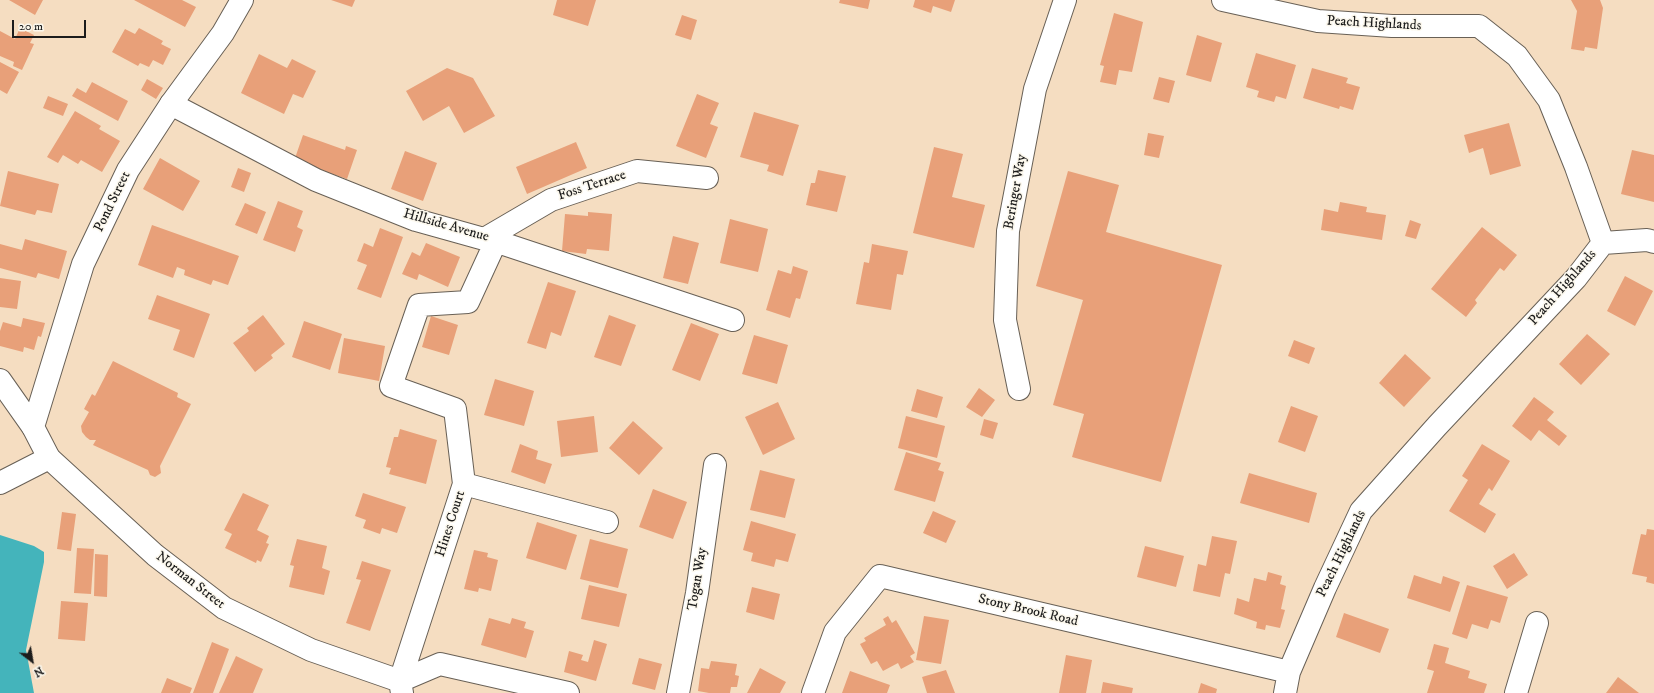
<!DOCTYPE html>
<html>
<head>
<meta charset="utf-8">
<style>
	body { margin:0 }
	#map { position:relative; width:1654px; height:693px; overflow:hidden; background:#f5ddc1; font-family:"IM FELL DW Pica",serif }
	canvas { display:block }
	.north { position:absolute; left:12px; top:641px; width:40px; height:40px; -webkit-text-stroke:3px #fbf7ec; paint-order:stroke; rotate:149deg; font-size:11px; font-weight:700; line-height:16px; text-align:center; color:#1c1c1c }
	.north::after { content:''; display:block; margin:auto; width:14px; height:18px; background:#1c1c1c; clip-path:polygon(50% 0,100% 100%,50% 72%,0 100%) }
	.scale { position:absolute; left:12px; top:20px; width:74px; height:18px; box-sizing:border-box; border:2px solid #1c1c1c; border-top:0; padding-left:5px; font-size:12px; line-height:14px; white-space:nowrap; color:#1c1c1c; -webkit-text-stroke:3px #fbf7ec; paint-order:stroke }
</style>
</head>
<body>
<div id="map">
<canvas width="1654" height="693"></canvas>
<div class="north">N</div>
<div class="scale">20 m</div>
</div>
<script>
const context = document.querySelector('canvas').getContext('2d');
context.lineJoin = 'round';
function fill(path, color) {
  context.fillStyle = color;
  context.fill(path, 'evenodd');
}
function toPath(rows) {
  const path = new Path2D();
  for (const r of rows) {
    path.moveTo(r[0], r[1]);
    for (let i = 2; i < r.length; i += 2) path.lineTo(r[i], r[i + 1]);
  }
  return path;
}
function trace(path, color, width, dash) {
  context.strokeStyle = color;
  context.lineWidth = width;
  context.lineCap = dash ? 'butt' : 'round';
  context.setLineDash(dash || []);
  context.stroke(path);
}
function label(font, color, halo, rows, align = 'center') {
  context.font = font + ' "IM FELL DW Pica",serif';
  context.lineWidth = 3;
  context.setLineDash([]);
  context.textBaseline = 'middle';
  context.strokeStyle = halo;
  context.fillStyle = color;
  for (const [text, x, y, turn = 0] of rows) {
    context.save();
    context.translate(x, y);
    context.rotate((+turn || 0) * Math.PI / 180);
    context.textAlign = isNaN(turn) ? turn : align;
    if (halo) context.strokeText(text, 0, 0);
    context.fillText(text, 0, 0);
    context.restore();
  }
}
const water = toPath([
	[0,535,34,546,44,552,44,562,26,650,34,693,0,693]
]);
const building = toPath([
	[9,0,43,0,35,15],
	[134,0,182,0,196,7,185,27],
	[331,0,355,0,352,7],
	[557,0,596,0,588,26,553,15],
	[840,0,870,0,868,9,839,3],
	[915,0,955,0,951,12,933,6,931,13,913,7],
	[1571,0,1600,0,1603,8,1597,49,1585,47,1584,51,1571,49,1577,11],
	[1114,13,1143,22,1132,72,1119,70,1116,85,1100,82,1104,66,1100,65],
	[682,15,697,20,691,40,675,35],
	[20,28,34,35,30,43,34,44,22,70,13,66,14,62,0,56,0,31,15,39],
	[139,28,163,41,161,44,171,49,163,65,153,60,149,67,140,63,138,66,112,52,125,29,135,34],
	[1197,35,1222,43,1211,82,1186,75],
	[1256,53,1296,65,1286,99,1276,96,1274,102,1257,97,1259,91,1246,87],
	[259,54,287,68,292,59,316,71,303,98,293,94,284,114,241,93],
	[0,62,19,72,7,94,0,90],
	[447,68,473,78,495,116,464,133,449,106,423,121,406,91],
	[1312,68,1348,78,1346,83,1360,87,1353,110,1340,106,1339,109,1303,98],
	[1159,77,1175,81,1169,103,1153,99],
	[147,79,163,88,156,99,141,90],
	[92,82,128,101,118,121,72,96,77,88,86,93],
	[697,94,719,103,710,124,718,127,706,158,676,146],
	[48,96,68,104,63,116,43,108],
	[75,111,101,126,99,129,120,141,102,172,81,160,78,164,63,155,58,163,47,157],
	[754,112,799,125,783,176,767,171,769,165,740,157],
	[1509,123,1521,166,1490,175,1483,148,1469,153,1464,135],
	[1148,133,1164,136,1159,158,1144,155],
	[303,135,345,150,346,146,357,150,347,179,294,161],
	[576,142,587,168,527,194,516,167],
	[934,147,963,154,952,197,985,205,974,248,913,233],
	[1632,150,1654,155,1654,202,1621,194],
	[405,151,437,163,423,201,391,189],
	[160,158,200,181,183,211,143,189],
	[238,168,251,173,244,192,231,187],
	[818,170,846,176,837,212,806,205,811,183,815,183],
	[8,171,59,184,52,213,37,210,35,215,0,206],
	[1068,171,1119,185,1106,232,1222,265,1161,482,1072,457,1084,414,1053,405,1083,300,1036,286],
	[278,201,303,211,297,227,303,230,295,252,263,240],
	[1340,202,1367,207,1366,212,1386,215,1382,240,1321,230,1324,209,1338,212],
	[245,203,266,212,257,234,235,225],
	[588,212,612,214,609,251,587,249,586,254,562,251,565,214,588,216],
	[730,219,768,229,758,272,720,263],
	[1410,220,1421,224,1416,239,1405,236],
	[152,225,239,256,228,285,213,280,211,285,184,275,185,270,177,267,173,278,138,265],
	[1482,227,1517,255,1504,271,1500,268,1475,300,1477,303,1466,317,1431,289],
	[380,228,403,237,381,298,357,289,367,265,357,261,364,243,373,247],
	[673,236,699,243,688,284,663,278],
	[25,239,67,251,59,279,38,273,36,278,0,268,0,244,22,250],
	[426,243,460,257,448,287,419,274,417,280,402,274,412,252,420,256],
	[872,244,908,251,903,275,897,274,891,310,856,304,864,262,869,263],
	[793,266,808,271,800,299,796,298,790,318,766,310,778,270,791,274],
	[1625,276,1653,291,1635,326,1607,311],
	[0,278,21,281,17,309,0,307],
	[548,282,576,291,561,336,551,332,546,349,527,343],
	[157,295,210,314,194,358,173,350,180,330,148,319],
	[263,315,285,344,271,355,273,358,255,372,233,343,249,331,247,328],
	[609,315,636,325,621,366,594,357],
	[431,316,458,325,449,355,422,347],
	[23,318,45,323,41,337,38,336,34,350,24,347,23,352,0,346,0,331,3,322,21,327],
	[304,321,342,334,330,370,292,357],
	[691,323,719,334,700,381,672,370],
	[1587,334,1610,354,1581,385,1559,364],
	[754,335,788,345,777,384,742,374],
	[344,338,385,346,379,381,338,373],
	[1294,340,1315,348,1309,364,1288,356],
	[1405,354,1431,378,1404,407,1379,383],
	[113,361,178,393,177,397,191,404,160,466,161,473,155,477,150,475,148,470,93,445,96,440,90,440,86,437,82,432,81,426,89,412,84,409,92,394,95,396],
	[495,379,534,391,524,426,484,415],
	[979,388,995,400,982,417,966,407],
	[917,389,943,397,937,418,911,411],
	[1534,397,1554,412,1547,420,1567,436,1559,446,1539,430,1531,441,1512,426],
	[778,402,795,439,763,455,745,417],
	[1291,406,1318,416,1305,452,1278,442],
	[594,416,598,452,561,457,557,421],
	[906,416,945,426,937,458,898,448],
	[984,419,998,423,993,439,980,435],
	[633,421,663,448,639,475,609,448],
	[400,429,437,440,426,484,389,474,391,468,386,467,394,437,398,437],
	[520,444,538,451,536,459,552,464,545,484,511,472],
	[1482,444,1510,461,1492,491,1489,488,1479,504,1496,514,1485,533,1449,511,1468,480,1462,476],
	[906,452,941,463,938,470,944,472,935,502,894,490],
	[760,470,795,479,785,518,750,510],
	[1249,473,1317,493,1309,523,1240,503],
	[653,489,687,502,673,539,639,527],
	[243,493,269,505,257,530,269,536,266,543,269,544,261,562,257,560,256,563,225,548,232,534,224,530],
	[363,493,406,507,397,533,382,528,380,534,363,528,366,520,355,516],
	[933,511,956,521,946,543,923,533],
	[62,512,76,514,71,551,57,549],
	[751,521,796,534,788,562,776,559,774,567,751,561,753,553,743,550],
	[537,522,577,535,566,570,526,558],
	[1647,529,1654,530,1654,584,1646,582,1647,577,1632,574,1641,534,1646,535],
	[1212,536,1237,541,1230,574,1225,573,1220,597,1193,591,1198,564,1206,566],
	[297,539,327,546,322,568,330,571,324,595,289,587,294,566,290,565],
	[590,539,628,549,618,588,580,579],
	[1145,546,1184,556,1176,587,1137,577],
	[77,548,94,549,91,594,74,593],
	[474,550,488,553,487,557,498,560,491,591,479,588,478,592,464,589],
	[1514,553,1528,575,1507,589,1493,566],
	[95,554,108,555,107,597,94,596],
	[362,561,391,570,370,631,346,623,361,580,356,579],
	[1268,572,1282,576,1280,584,1286,586,1281,609,1285,610,1280,628,1266,625,1265,630,1256,628,1257,622,1234,614,1237,598,1249,602,1254,578,1266,581],
	[1414,575,1441,584,1443,576,1460,582,1450,612,1407,598],
	[589,585,627,594,619,627,581,619],
	[1467,585,1508,597,1500,623,1491,620,1488,629,1472,624,1467,639,1452,634],
	[752,587,780,594,774,620,746,612],
	[61,601,88,603,85,641,58,639],
	[1344,613,1389,629,1380,653,1336,637],
	[888,616,892,623,896,620,915,653,910,656,914,662,901,669,898,663,883,671,877,661,871,664,860,644,866,641,864,638,886,625,883,619],
	[924,616,949,620,941,664,916,660],
	[489,618,510,624,512,618,526,622,524,628,534,631,526,658,481,645],
	[594,640,607,644,596,681,564,672,569,651,583,655,581,660,588,662],
	[212,642,229,649,213,693,193,693],
	[1434,644,1449,648,1445,663,1470,671,1468,678,1487,684,1484,693,1427,693,1434,671,1427,669],
	[1066,655,1092,660,1086,693,1059,693],
	[236,656,263,669,253,693,219,693],
	[639,658,662,664,655,690,632,684],
	[711,661,737,664,735,675,739,676,737,687,731,687,730,693,709,693,698,691,701,668,709,669],
	[760,668,786,682,780,693,747,693],
	[946,670,955,693,927,693,922,677],
	[850,671,890,685,887,693,842,693],
	[1618,677,1639,693,1606,693],
	[167,678,192,688,190,693,161,693],
	[1103,682,1133,688,1132,693,1101,693],
	[1201,683,1217,689,1216,693,1198,693]
]);
const minor = toPath([
	[1223,0,1318,21,1392,26,1479,26,1517,56,1549,100,1576,167,1603,243,1576,278,1437,426,1361,511,1325,588,1289,672],
	[171,104,316,180,416,220,484,239,486,238,733,320],
	[486,238,551,200,637,171,707,178],
	[1603,243,1647,240,1654,242],
	[0,380,33,427],
	[1019,389,1005,320,1008,231,1035,89,1065,0],
	[0,483,49,458],
	[464,484,455,409,391,386,419,305,468,302,496,241],
	[400,681,464,484,607,522],
	[400,681,440,664,568,693],
	[678,693,697,593,715,465],
	[813,693,835,632,880,576,1289,672,1285,693],
	[1516,693,1537,623]
]);
const tertiary = toPath([
	[242,0,223,33,171,104,128,170,83,264,33,427,49,458,155,555,224,608,311,650,400,681,402,693]
]);
const streetNames = [
	["Peach Highlands",1374,24,3],
	["Foss Terrace",592,186,-18],
	["Beringer Way",1016,192,-80],
	["Pond Street",113,202,-64],
	["Hillside Avenue",446,226,16],
	["Peach Highlands",1563,288,-49],
	["Hines Court",451,524,-72],
	["Peach Highlands",1342,554,-64],
	["Togan Way",698,579,-81],
	["Norman Street",190,581,38],
	["Stony Brook Road",1028,611,13]
];
fill(water, '#44b4bb');
fill(building, '#e8a079');
trace(minor, '#686056', 24);
trace(tertiary, '#686056', 24);
trace(minor, '#fff', 22);
trace(tertiary, '#fff', 22);
label('14px', '#1c1c1c', '#fbf7ec', streetNames);
</script>
</body>
</html>
